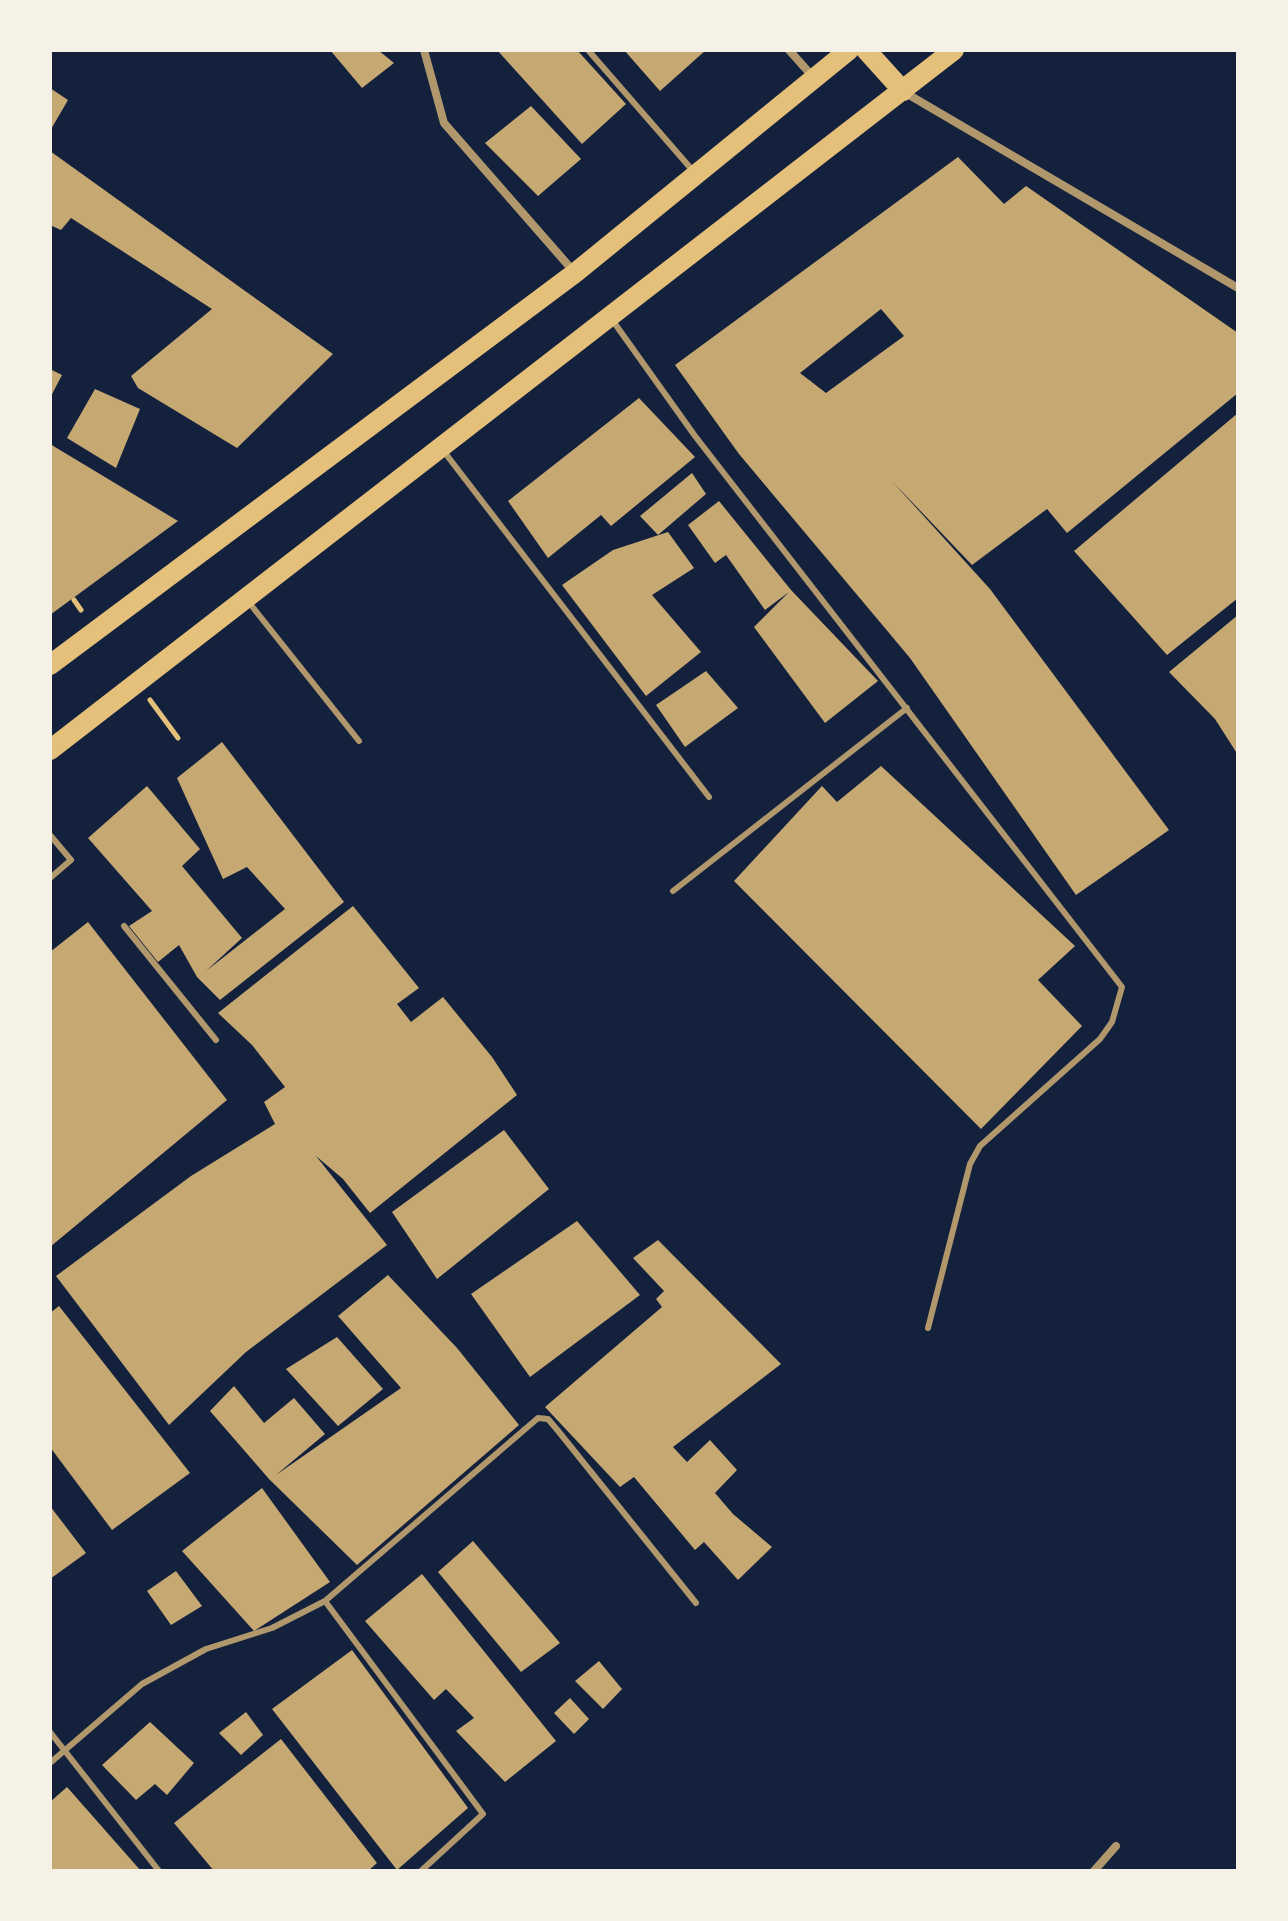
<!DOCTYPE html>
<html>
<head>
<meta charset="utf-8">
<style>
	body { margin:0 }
	#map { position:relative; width:1288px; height:1921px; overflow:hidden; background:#14213d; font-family:"IBM Plex Sans",sans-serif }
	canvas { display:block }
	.frame { position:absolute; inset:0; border:52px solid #f6f1e7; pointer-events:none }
</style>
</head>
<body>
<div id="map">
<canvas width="1288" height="1921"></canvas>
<div class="frame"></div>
</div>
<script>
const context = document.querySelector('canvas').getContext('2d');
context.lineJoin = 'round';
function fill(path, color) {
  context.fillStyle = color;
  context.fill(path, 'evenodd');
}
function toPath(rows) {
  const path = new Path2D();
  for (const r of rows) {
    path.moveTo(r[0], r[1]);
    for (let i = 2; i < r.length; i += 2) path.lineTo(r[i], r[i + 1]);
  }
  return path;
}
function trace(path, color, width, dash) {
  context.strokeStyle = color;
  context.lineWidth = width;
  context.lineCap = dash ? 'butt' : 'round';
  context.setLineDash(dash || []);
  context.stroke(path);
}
const building = toPath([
	[330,50,378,50,394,63,362,88],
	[497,50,577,50,626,104,582,144],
	[624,50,706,50,660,91],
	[50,88,68,100,50,131],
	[531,106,581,159,538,196,485,143],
	[50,151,333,354,237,448,138,388,131,376,212,309,71,218,61,230,50,225],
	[958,157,1004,204,1026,186,1238,333,1238,393,1067,533,1047,509,972,565,891,480,990,589,1169,830,1076,895,910,658,739,454,675,365],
	[881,309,904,336,826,393,800,373],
	[50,369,62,375,50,398],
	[95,389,140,409,116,468,67,438],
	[639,398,695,457,611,526,601,515,548,558,508,501],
	[1238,413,1238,598,1167,655,1074,551],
	[50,444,178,521,50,615],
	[692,473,706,494,658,535,640,516],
	[719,501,791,590,878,681,825,723,754,627,789,592,765,610,726,555,715,563,688,525],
	[668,532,694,568,652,595,701,652,646,696,562,585,613,550],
	[1238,615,1238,755,1215,719,1169,672],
	[706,671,738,708,685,747,656,705],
	[222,742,344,902,220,1000,197,977,179,945,158,962,129,926,152,911,88,838,147,786,200,849,182,866,242,938,206,971,285,909,247,867,223,879,177,778],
	[881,766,1075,946,1038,980,1082,1026,981,1129,734,881,822,786,837,802],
	[353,906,419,988,397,1004,411,1022,443,997,492,1057,517,1095,370,1213,343,1179,316,1156,387,1245,246,1352,169,1425,56,1276,191,1176,275,1124,264,1102,285,1087,252,1045,218,1013],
	[88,922,227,1100,50,1247,50,952],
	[504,1130,549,1189,437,1279,392,1212],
	[577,1221,640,1295,530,1377,471,1294],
	[658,1240,781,1364,673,1447,687,1462,710,1440,737,1470,715,1493,733,1514,772,1547,738,1580,704,1542,695,1550,634,1477,620,1487,545,1407,662,1307,656,1299,664,1291,633,1258],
	[388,1275,457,1348,519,1425,357,1565,269,1479,210,1411,234,1386,264,1423,294,1398,325,1434,276,1475,401,1388,338,1316],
	[59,1306,190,1473,112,1530,50,1447,50,1313],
	[337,1337,383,1389,338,1426,286,1369],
	[262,1488,330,1582,254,1631,182,1551],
	[50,1506,86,1553,50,1579],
	[473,1541,560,1643,521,1672,438,1572],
	[176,1571,202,1606,171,1625,147,1591],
	[422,1574,556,1741,505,1782,456,1731,474,1718,446,1689,434,1700,365,1621],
	[352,1650,468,1808,397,1870,272,1709],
	[599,1661,622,1689,603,1709,575,1681],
	[570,1698,589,1719,574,1734,554,1713],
	[246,1712,263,1735,241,1755,219,1733],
	[150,1722,194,1763,167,1795,155,1784,136,1800,102,1765],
	[281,1739,377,1863,368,1871,214,1871,174,1823],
	[67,1787,141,1871,54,1871,50,1866,50,1802]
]);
const path = toPath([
	[74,600,81,610],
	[150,700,178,738]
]);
const service = toPath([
	[588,50,694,172],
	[613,321,695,436,1122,987,1112,1022,1100,1039,980,1146,970,1164,928,1328],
	[442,449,709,797],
	[247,600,359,741],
	[50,835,71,860,50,878],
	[673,891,907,708],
	[124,926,216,1040],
	[325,1601,483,1814,421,1871],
	[50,1732,159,1871],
	[50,1763,142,1684,206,1649,272,1628,325,1601,538,1418,548,1419,559,1432,696,1603]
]);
const minor = toPath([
	[424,50,444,123,575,273],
	[789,50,814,78],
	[904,92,1238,288],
	[1094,1871,1116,1846]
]);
const primary = toPath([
	[866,50,903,91],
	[50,665,575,273,849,50],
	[50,750,954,50]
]);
fill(building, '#c6a872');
trace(path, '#e5c07b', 5);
trace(service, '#b1986c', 6);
trace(minor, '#b1986c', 8);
trace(primary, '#e5c07b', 20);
</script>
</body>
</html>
